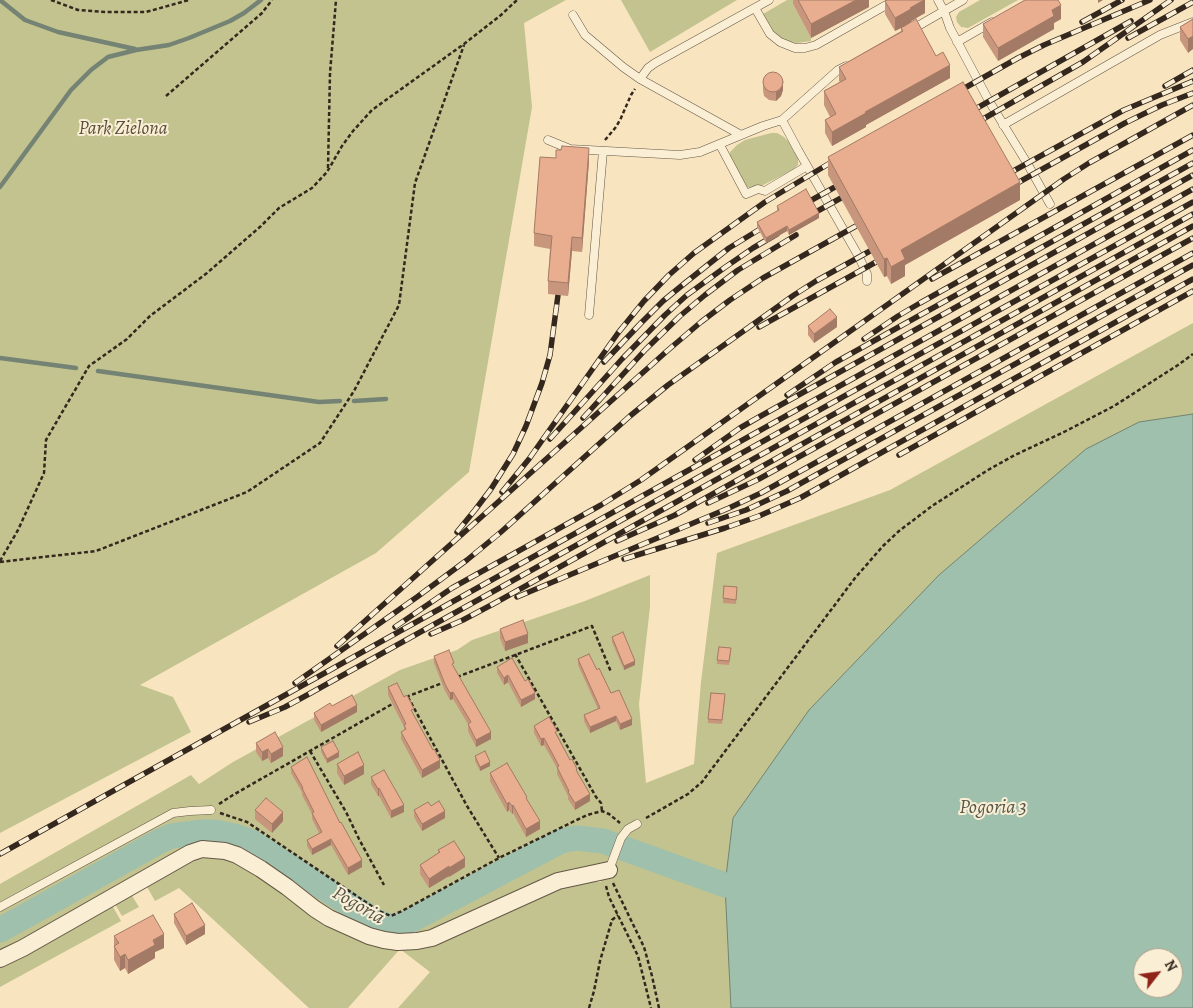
<!DOCTYPE html>
<html>
<head>
<meta charset="utf-8">
<style>
	body { margin:0 }
	#map { position:relative; width:1193px; height:1008px; overflow:hidden; background:#f8e5bf; font-family:Alegreya,serif }
	canvas { display:block }
	.north { position:absolute; left:1133px; top:948px; width:50px; height:50px; box-sizing:border-box; background:#faeed5; border:1px solid #ab9f8c; border-radius:50%; rotate:60deg; font-size:14px; font-weight:700; line-height:20px; text-align:center; color:#34281e }
	.north::after { content:''; display:block; margin:auto; width:18px; height:22px; background:#8f2418; clip-path:polygon(50% 0,100% 100%,50% 72%,0 100%) }
</style>
</head>
<body>
<div id="map">
<canvas width="1193" height="1008"></canvas>
<div class="north">N</div>
</div>
<script>
const context = document.querySelector('canvas').getContext('2d');
context.lineJoin = 'round';
function fill(path, color) {
  context.fillStyle = color;
  context.fill(path, 'evenodd');
}
function toPath(rows) {
  const path = new Path2D();
  for (const r of rows) {
    if (r.length === 3) {
      path.moveTo(r[0] + r[2], r[1]);
      path.arc(r[0], r[1], r[2], 0, 2 * Math.PI);
      continue;
    }
    path.moveTo(r[0], r[1]);
    for (let i = 2; i < r.length; i += 2) path.lineTo(r[i], r[i + 1]);
  }
  return path;
}
function trace(path, color, width, dash) {
  context.strokeStyle = color;
  context.lineWidth = width;
  context.lineCap = dash ? 'butt' : 'round';
  context.setLineDash(dash || []);
  context.stroke(path);
}
function label(font, color, halo, rows, align = 'center') {
  context.font = font + ' Alegreya,serif';
  context.lineWidth = 4;
  context.setLineDash([]);
  context.textBaseline = 'middle';
  context.strokeStyle = halo;
  context.fillStyle = color;
  for (const [text, x, y, turn = 0] of rows) {
    context.save();
    context.translate(x, y);
    context.rotate((+turn || 0) * Math.PI / 180);
    context.textAlign = isNaN(turn) ? turn : align;
    if (halo) context.strokeText(text, 0, 0);
    context.fillText(text, 0, 0);
    context.restore();
  }
}
const green = toPath([
	[0,0,566,0,524,23,532,107,469,472,376,553,140,685,173,697,191,732,0,833],
	[621,0,737,0,650,52],
	[787,0,800,0,793,4,811,38,811,41,797,43,789,42,779,38,772,31,763,16,763,14],
	[980,0,1018,0,968,28,961,27,957,22,956,17,959,12],
	[771,133,777,133,784,137,789,142,798,159,798,165,793,170,761,186,752,188,747,187,732,162,730,156,730,152,737,145,745,140],
	[1193,323,1193,1008,398,1008,430,972,400,949,348,1008,309,1008,179,888,155,901,146,885,199,856,210,854,225,857,236,861,250,869,279,887,318,918,337,929,367,942,377,945,395,948,411,948,422,947,438,942,522,903,562,887,582,882,601,882,600,866,557,875,431,932,419,935,397,936,376,932,333,914,318,905,280,874,254,857,237,849,214,842,198,844,189,847,38,933,0,952,0,884,191,775,199,784,233,762,400,670,457,650,472,640,585,601,650,575,650,607,639,704,646,783,694,764,701,682,717,553,890,490],
	[1143,958,1173,958,1173,988,1143,988],
	[131,894,139,907,122,916,115,904],
	[112,905,121,921,0,987,0,966]
]);
const water = toPath([
	[1193,414,1193,1008,731,1008,725,885,733,818,809,710,939,575,1086,449,1139,422,1193,414],
	[1143,958,1173,958,1173,988,1143,988,1143,958]
]);
const stream = toPath([
	[0,0,25,20,58,32,135,49],
	[0,187,71,90,91,70,108,57,136,50,169,45,189,38,230,21,244,13,261,0],
	[0,358,76,368],
	[98,371,319,402,340,401],
	[354,401,386,399]
]);
const river = toPath([
	[0,930,160,841,172,836,202,832,215,832,235,836,252,842,374,920,387,926,402,925,561,841,576,838,603,841,725,885]
]);
const path = toPath([
	[51,0,78,10,106,12,146,12,189,0],
	[166,96,262,13,272,0],
	[605,140,616,127,621,118,631,95,635,89],
	[328,168,330,73,336,0],
	[0,561,18,530,44,473,46,440,89,366,127,339,150,316,207,273,261,226,279,208,312,188,327,172,342,146,353,131,372,110,464,44,501,15,517,0],
	[0,562,96,551,247,492,320,443,354,391,399,305,415,183,464,45],
	[515,654,596,797,601,803,602,811],
	[457,677,592,626,611,672],
	[406,697,445,682],
	[408,697,467,806,499,858],
	[310,751,346,812,359,839,384,885],
	[219,804,233,795,394,703],
	[220,813,247,822,379,911,391,916,402,911,499,858,587,815,602,811,609,814,620,823],
	[646,818,688,794,702,782,855,578,883,546,899,531,932,506,988,470,1013,456,1064,432,1114,406,1178,365,1193,354],
	[613,883,644,947,652,976,659,1008],
	[606,886,609,897,638,956,651,1008],
	[589,1008,594,991,600,961,612,920,618,915]
]);
const lane = toPath([
	[938,0,944,11,950,28,989,101,1027,163,1050,204],
	[755,8,770,34,780,42,795,48,805,48,816,45,895,0],
	[573,15,585,35,623,67,640,79,741,135],
	[911,30,963,0],
	[957,42,992,22],
	[846,66,838,70,782,120,798,150,859,257,867,274,867,281],
	[640,79,648,68,655,63,769,0],
	[1003,125,1160,35,1193,22],
	[548,140,570,149,680,155,700,152,763,126,782,120],
	[720,145,746,194,758,189,765,191,807,166],
	[589,315,603,151],
	[609,870,621,838,628,829,637,824],
	[0,907,173,813,190,811,211,810]
]);
const street = toPath([
	[0,959,23,948,190,853,202,849,225,851,237,855,261,869,287,887,315,909,329,918,369,936,384,940,398,942,417,941,432,938,558,881,609,870]
]);
const rail = toPath([
	[1082,22,1122,0],
	[1128,38,1193,2],
	[1165,86,1193,70],
	[954,94,1018,58,1044,45,1150,0],
	[970,112,1131,21],
	[976,123,1083,62,1171,0],
	[1006,175,1124,110,1193,81],
	[1012,186,1125,123,1162,105,1193,93],
	[801,206,835,187],
	[805,218,841,198],
	[932,279,1193,135],
	[759,327,876,262],
	[864,339,898,316,920,303,1193,150],
	[604,362,641,323,663,301,685,283,729,248,770,223],
	[787,395,836,362,1193,163],
	[583,418,646,349,680,316,705,295,738,270,796,235],
	[550,439,622,359,665,315,687,295,724,268,753,248,777,234],
	[899,455,1193,291],
	[695,460,740,428,759,417,1193,175],
	[502,492,529,459,618,333,644,301,669,275,694,253,765,202,840,157],
	[708,503,759,479,1193,238],
	[708,523,746,510,787,491,1193,265],
	[457,532,475,510,491,489,513,454,526,426,542,383,550,355,558,295],
	[617,541,675,515,1193,226],
	[624,559,725,528,759,516,800,498,1193,279],
	[517,597,729,508,761,493,1193,253],
	[395,627,452,588,601,505,641,480,1064,179,1089,163,1193,105],
	[431,634,463,620,495,603,1193,214],
	[337,646,667,351,701,322,730,300,763,278,856,226],
	[295,683,417,597,467,560,501,532,630,416,668,385,794,295,816,281,870,251],
	[249,722,285,707,309,694,1193,202],
	[0,854,1193,189]
]);
const wall = toPath([
	[793,0,869,0,869,7,811,38,793,4],
	[925,0,925,13,911,21,911,22,936,56,950,78,866,125,866,127,832,146,825,133,825,120,830,117,824,105,824,91,840,82,839,81,839,67,901,31,901,28,895,31,885,14,885,1],
	[1061,19,1054,23,1054,29,998,61,983,37,983,24],
	[1193,19,1188,53,1180,40,1180,27],
	[763,81,783,90,781,96,776,101,769,100,764,96,763,90],
	[828,157,1020,200,905,265,905,276,891,284,887,276,884,277,828,175],
	[589,161,582,252,572,251,568,296,548,294,548,281,550,249,534,246,534,233],
	[777,206,819,218,789,235,787,231,766,243,757,227,757,222,777,211],
	[808,326,837,327,814,343,808,335],
	[737,591,736,604,723,603,723,598],
	[500,629,528,643,505,651,500,638],
	[612,637,635,665,624,670,612,642],
	[731,653,729,665,717,664,717,660],
	[434,656,454,667,491,739,476,747,468,731,468,724,453,699,450,700,445,691,434,663],
	[578,659,597,670,611,693,632,725,620,730,616,721,590,733,584,721,584,715,598,709,578,665],
	[497,667,535,699,521,707,508,682,504,685,497,673],
	[388,687,414,715,440,768,422,778,401,739,401,732,404,731,404,727,388,695],
	[725,699,722,724,708,723,708,719],
	[332,706,357,712,321,732,314,720,314,713],
	[534,726,557,734,577,773,590,801,575,810,568,799,568,796,557,774,557,768,544,745,541,746,534,733],
	[256,743,283,756,271,763,268,758,262,761,256,752],
	[321,747,339,757,327,763,321,752],
	[475,756,490,766,480,771,475,761],
	[337,764,364,774,344,785,337,773],
	[291,767,362,867,348,875,331,845,312,855,307,846,307,840,319,833,312,819,312,814,302,795,302,792,291,773],
	[490,773,527,799,540,829,526,837,513,813,512,814,509,810,507,812,490,781],
	[371,777,404,812,391,818,379,796,378,796,371,784],
	[431,806,445,818,422,831,414,817,414,810],
	[255,810,283,821,272,833,255,819],
	[438,850,465,867,449,877,449,876,429,888,420,874,420,865,438,853],
	[174,914,205,934,186,945,174,923],
	[114,936,164,948,155,952,155,958,128,974,125,968,120,971,114,960]
]);
const shadedWall = toPath([
	[856,0,869,0,869,7,811,38,811,24],
	[924,0,925,0,925,13,911,21,911,23,895,31,895,18,910,8],
	[1098,0,1103,0,1098,3],
	[1061,5,1061,19,1054,23,1054,29,998,61,998,48,1052,10],
	[1193,36,1193,49,1188,53,1188,39],
	[950,65,950,78,866,125,866,127,832,146,832,132,865,112],
	[783,81,783,90,781,96,776,101,776,92],
	[589,148,589,161,582,252,582,238],
	[1020,182,1020,200,905,265,905,276,891,284,891,267,901,250],
	[819,213,819,218,789,235,789,230],
	[787,226,787,231,766,243,766,238],
	[572,237,572,251,568,296,568,283],
	[887,258,887,276,884,277,884,259],
	[837,317,837,327,814,343,814,334],
	[528,634,528,643,505,651,505,642],
	[635,661,635,665,624,670,624,666],
	[508,675,508,682,504,685,504,678],
	[453,692,453,699,450,700,450,693],
	[535,693,535,699,521,707,521,700],
	[357,705,357,712,321,732,321,725],
	[616,716,616,721,590,733,590,727],
	[632,719,632,725,620,730,620,724],
	[491,732,491,739,476,747,476,740],
	[544,738,544,745,541,746,541,739],
	[283,747,283,756,271,763,271,754],
	[268,749,268,758,262,761,262,752],
	[339,752,339,757,327,763,327,759],
	[440,760,440,768,422,778,422,770],
	[490,762,490,766,480,771,480,767],
	[364,765,364,774,344,785,344,776],
	[379,788,379,796,378,796,378,789],
	[590,794,590,801,575,810,575,803],
	[509,802,509,810,507,812,507,804],
	[404,805,404,812,391,818,391,811],
	[513,805,513,813,512,814,512,806],
	[445,811,445,818,422,831,422,824],
	[283,812,283,821,272,833,272,824],
	[540,821,540,829,526,837,526,829],
	[331,839,331,845,312,855,312,849],
	[465,858,465,867,449,877,449,868],
	[362,860,362,867,348,875,348,868],
	[449,866,449,876,429,888,429,879],
	[205,925,205,934,186,945,186,936],
	[164,934,164,948,155,952,155,958,128,974,128,960,153,940],
	[125,954,125,968,120,971,120,957]
]);
const building = toPath([
	[798,0,856,0,811,24,798,0],
	[887,0,924,0,910,8,911,9,895,18,885,1,887,0],
	[1025,0,1058,0,1061,5,1052,10,1054,16,998,48,983,24,1025,0],
	[916,19,936,56,943,52,950,65,865,112,866,113,832,132,825,120,836,114,824,91,846,79,839,67,903,31,901,28,916,19],
	[1193,19,1193,36,1188,39,1180,27,1193,19],
	[773,82,10],
	[963,82,1020,182,901,250,905,259,891,267,887,258,884,259,828,157,963,82],
	[562,146,589,148,582,238,572,237,568,283,548,281,552,236,534,233,540,157,556,158,556,150,561,150,562,146],
	[806,189,819,213,789,230,787,226,766,238,757,222,779,210,777,206,806,189],
	[830,309,837,317,814,334,808,326,830,309],
	[724,586,737,587,736,600,723,598,724,586],
	[523,620,528,634,505,642,500,629,523,620],
	[623,632,635,661,624,666,612,637,623,632],
	[719,647,731,648,729,661,717,660,719,647],
	[449,650,454,663,452,664,491,732,476,740,468,724,471,722,453,692,450,693,445,684,434,656,449,650],
	[589,654,597,670,599,668,611,693,619,690,632,719,620,724,616,716,590,727,584,715,600,708,578,659,589,654],
	[512,658,525,681,528,679,535,693,521,700,508,675,504,678,497,667,512,658],
	[397,683,404,697,407,695,414,709,411,710,433,750,434,749,440,760,422,770,401,732,406,729,404,725,406,724,388,687,397,683],
	[711,693,725,694,722,720,708,719,711,693],
	[352,695,357,705,321,725,314,713,330,703,332,706,352,695],
	[549,717,557,731,555,732,570,760,572,759,577,769,576,770,590,794,575,803,568,792,569,791,557,767,559,766,544,738,541,739,534,726,549,717],
	[275,732,283,747,271,754,268,749,262,752,256,743,275,732],
	[333,741,339,752,327,759,321,747,333,741],
	[485,751,490,762,480,767,475,756,485,751],
	[358,752,364,765,344,776,337,764,358,752],
	[307,757,340,823,341,822,362,860,348,868,331,839,312,849,307,840,322,832,312,813,314,812,302,788,303,788,291,767,307,757],
	[507,763,527,797,526,798,540,821,526,829,513,805,512,806,509,802,507,804,490,773,507,763],
	[384,770,404,805,391,811,379,788,378,789,371,777,384,770],
	[266,798,283,812,272,824,255,810,266,798],
	[439,801,445,811,422,824,414,810,428,802,431,806,439,801],
	[454,841,465,858,449,868,449,866,429,879,420,865,440,852,438,850,454,841],
	[192,903,205,925,186,936,174,914,192,903],
	[153,915,164,934,153,940,155,945,128,960,125,954,120,957,114,946,119,943,114,936,153,915]
]);
const parkNames = [
	["Park Zielona",123,129]
];
const waterNames = [
	["Pogoria 3",993,808],
	["Pogoria",358,906,30]
];
fill(green, '#c2c38f');
fill(water, '#9fc0ac');
trace(water, '#748373', 1);
trace(stream, '#748373', 4.5);
trace(river, '#9fc0ac', 25);
trace(lane, '#655746', 9);
trace(street, '#655746', 18);
trace(path, '#34281e', 2.5, [4, 2.5]);
trace(lane, '#faeed5', 8);
trace(street, '#faeed5', 16);
trace(rail, '#34281e', 5.5);
trace(rail, '#faeed5', 4, [11]);
fill(wall, '#c8967c');
fill(shadedWall, '#a37a65');
fill(building, '#e9ae90');
trace(building, '#a37a65', 1);
label('italic 19px', '#584f3a', '#faeed5', parkNames);
label('italic 20px', '#545649', '#faeed5', waterNames);
</script>
</body>
</html>
